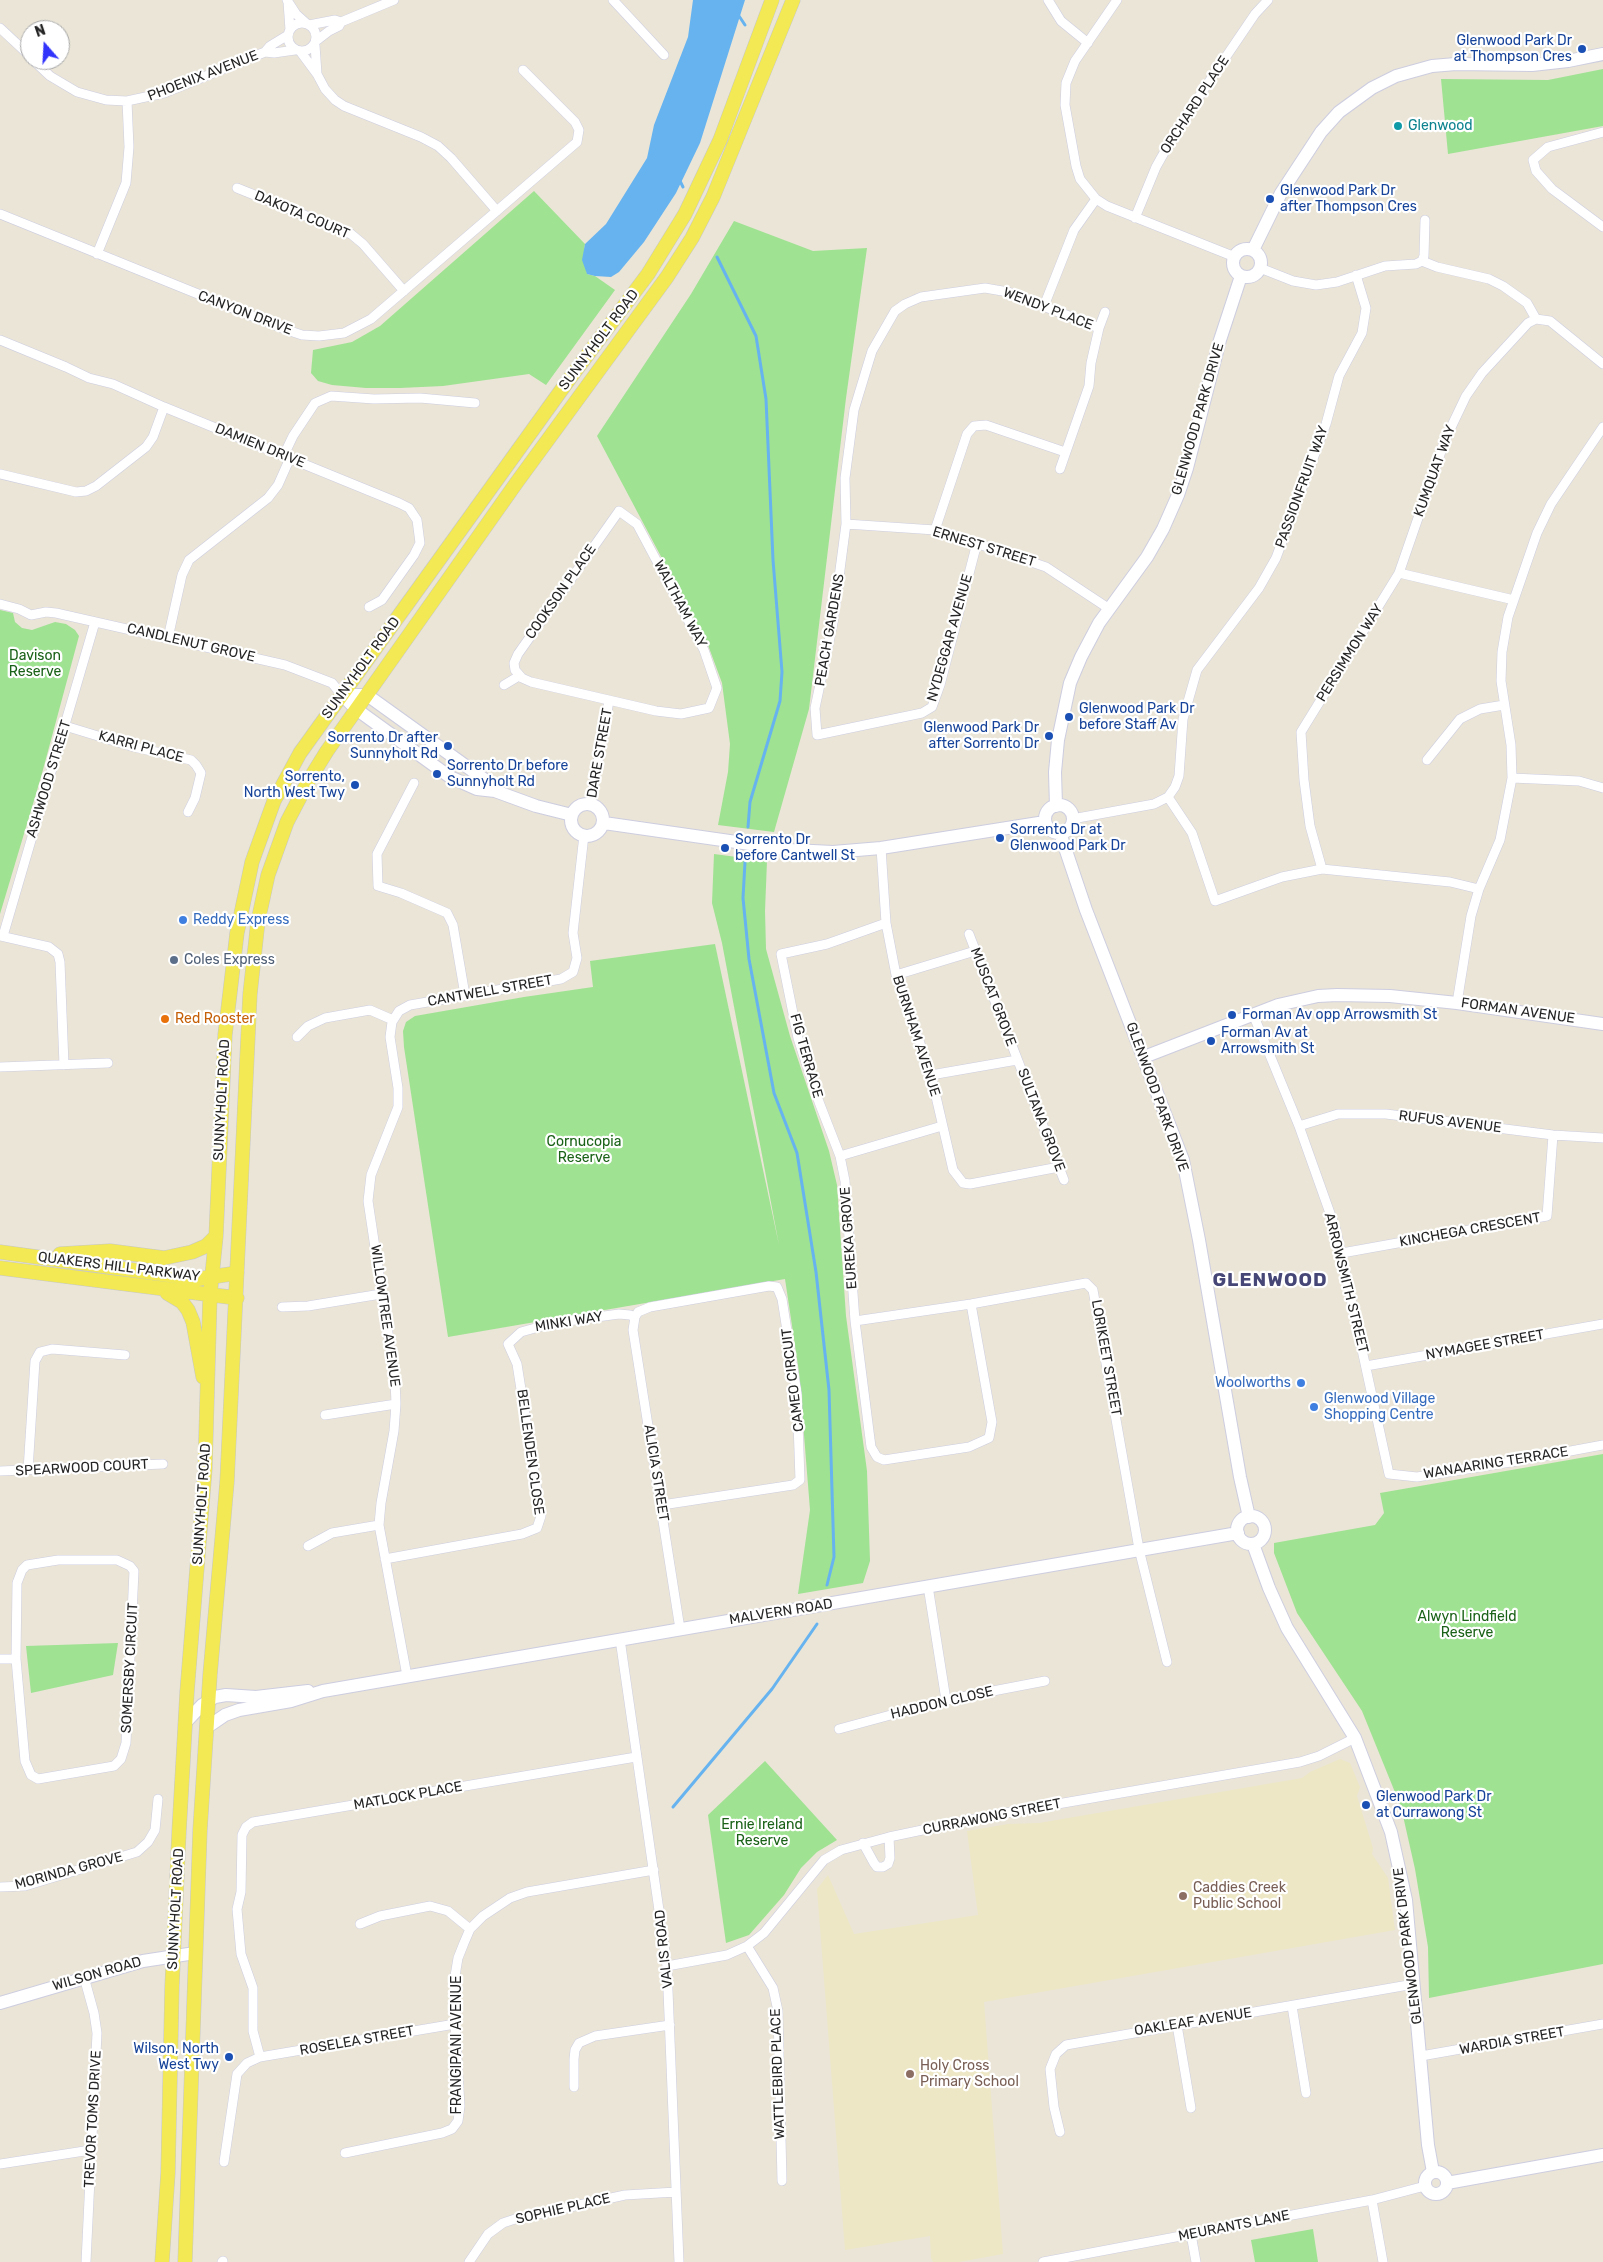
<!DOCTYPE html>
<html>
<head>
<meta charset="utf-8">
<style>
	body { margin:0 }
	#map { position:relative; width:1603px; height:2262px; overflow:hidden; background:#eae5d7; font-family:Rubik,sans-serif }
	canvas { display:block }
	.north { position:absolute; left:20px; top:20px; width:50px; height:50px; box-sizing:border-box; background:#fff; border:1px solid #a8a8a8; border-radius:50%; rotate:341deg; font-size:14px; font-weight:700; line-height:20px; text-align:center; color:#262626 }
	.north::after { content:''; display:block; margin:auto; width:18px; height:22px; background:#3234fc; clip-path:polygon(50% 0,100% 100%,50% 72%,0 100%) }
</style>
</head>
<body>
<div id="map">
<canvas width="1603" height="2262"></canvas>
<div class="north">N</div>
</div>
<script>
const context = document.querySelector('canvas').getContext('2d');
context.lineJoin = 'round';
function fill(path, color) {
  context.fillStyle = color;
  context.fill(path, 'evenodd');
}
function toPath(rows) {
  const path = new Path2D();
  for (const r of rows) {
    if (r.length === 3) {
      path.moveTo(r[0] + r[2], r[1]);
      path.arc(r[0], r[1], r[2], 0, 2 * Math.PI);
      continue;
    }
    path.moveTo(r[0], r[1]);
    for (let i = 2; i < r.length; i += 2) path.lineTo(r[i], r[i + 1]);
  }
  return path;
}
function trace(path, color, width, dash) {
  context.strokeStyle = color;
  context.lineWidth = width;
  context.lineCap = dash ? 'butt' : 'round';
  context.setLineDash(dash || []);
  context.stroke(path);
}
function label(font, color, halo, rows, align = 'center') {
  context.font = font + ' Rubik,sans-serif';
  context.lineWidth = 4.5;
  context.setLineDash([]);
  context.textBaseline = 'middle';
  context.strokeStyle = halo;
  context.fillStyle = color;
  for (const [text, x, y, turn = 0] of rows) {
    context.save();
    context.translate(x, y);
    context.rotate((+turn || 0) * Math.PI / 180);
    context.textAlign = isNaN(turn) ? turn : align;
    if (halo) context.strokeText(text, 0, 0);
    context.fillText(text, 0, 0);
    context.restore();
  }
}
const education = toPath([
	[1340,1759,1350,1763,1360,1787,1357,1796,1373,1848,1372,1854,1388,1878,1395,1930,984,2002,1003,2254,959,2262,933,2262,931,2258,930,2236,845,2250,817,1889,828,1875,854,1934,978,1915,967,1831,1008,1824,1039,1823,1302,1778,1310,1772]
]);
const green = toPath([
	[1603,69,1603,126,1448,154,1441,79,1548,80],
	[534,191,585,244,584,250,587,274,595,276,615,290,546,385,529,374,443,386,400,388,366,388,332,385,318,381,311,373,313,350,352,342,380,326],
	[734,221,813,251,867,248,846,398,809,709,774,832,718,825,728,772,730,744,722,683,708,645,597,436,691,294],
	[0,610,13,613,15,622,22,628,32,630,55,622,66,624,75,630,79,636,41,777,0,914],
	[714,854,767,861,765,911,766,949,790,1036,829,1151,837,1185,846,1316,867,1471,870,1561,863,1583,798,1594,810,1510,799,1372,785,1279,448,1337,404,1047,403,1031,406,1022,415,1016,524,997,593,987,590,961,715,944,779,1245,722,943,712,903],
	[1603,1454,1603,1964,1429,1998,1428,1947,1415,1869,1401,1807,1362,1711,1297,1613,1274,1553,1274,1543,1375,1525,1384,1513,1380,1493],
	[118,1643,113,1675,31,1693,26,1646],
	[765,1761,837,1840,817,1852,801,1868,784,1895,749,1935,726,1943,708,1815],
	[1313,2229,1318,2262,1255,2262,1251,2240]
]);
const water = toPath([
	[693,0,745,0,700,143,676,193,644,242,619,272,611,277,595,276,587,274,582,260,585,244,606,224,647,158,654,125,688,37]
]);
const stream = toPath([
	[739,16,745,25],
	[679,179,683,187],
	[717,257,756,336,766,399,773,560,782,672,780,701,750,802,748,827],
	[745,862,743,898,749,959,774,1093,797,1153,816,1272,829,1390,834,1557,827,1585],
	[673,1807,772,1689,817,1624]
]);
const street = toPath([
	[287,0,296,14,306,23],
	[613,0,664,55],
	[1048,0,1061,21,1088,43],
	[1117,0,1075,61,1066,83,1065,105,1076,166,1080,179,1096,199,1107,206,1235,257],
	[288,2,290,30],
	[302,37,14],
	[309,25,335,20,341,22,394,0],
	[0,28,30,56],
	[316,41,329,31,339,26,341,22],
	[315,45,317,74],
	[300,51,317,74,325,89,335,100,344,106,421,137,438,146,451,158,497,211],
	[265,52,274,53,295,50],
	[33,60,50,76,77,92,106,100,127,101,164,93,265,52,270,46,288,35],
	[1603,132,1548,147,1533,160,1536,171,1552,189,1603,227],
	[237,188,351,234,363,244,404,291],
	[0,214,287,330,302,335,319,336,344,333,371,319,577,142,579,130,575,122,523,70],
	[1135,218,1156,167,1179,126,1255,14,1268,0],
	[97,254,126,183,129,147,127,101],
	[1422,261,1437,267,1489,279,1503,286,1527,303,1536,319],
	[1260,268,1293,281,1316,285,1337,282,1385,266,1416,264,1422,261,1424,256,1425,220],
	[1044,306,1074,230,1096,199],
	[0,340,66,367,89,378,113,384,164,407,399,503,409,508,417,520,420,543,414,555,382,600,369,607],
	[284,455,293,436,315,403,331,396,374,399,420,398,475,403],
	[1060,469,1089,386,1091,363,1099,328],
	[0,474,76,492,86,491,96,486,146,447,153,437,164,407],
	[619,511,637,524,704,650,717,688,709,708,681,714,656,711,531,682,522,678,515,670,514,663,518,654,619,511],
	[846,524,935,530,949,534,1046,567,1108,608],
	[935,530,967,434,974,426,986,425,1065,452],
	[977,543,940,685,932,707,922,713,817,735,815,708,833,623,846,524,845,478,854,410,872,351,895,311,905,304,921,297,985,288,1008,292,1099,328,1105,312],
	[1399,573,1514,600],
	[0,604,19,609,31,615,46,612,56,613,285,665,332,683,342,695],
	[168,638,182,575,189,560,268,498,278,485,290,458],
	[504,685,519,676],
	[65,726,134,747,191,760,196,765,201,773,195,798,188,812],
	[1427,760,1460,719,1480,709,1504,705],
	[1512,778,1579,781,1603,788],
	[414,783,377,854,378,886,401,893,447,913,453,925,465,995],
	[1168,797,1192,833,1215,901,1282,877,1322,869,1450,882,1479,889],
	[590,805,609,701],
	[1072,819,1154,804,1168,797,1175,787,1179,776,1183,719,1197,670,1259,588,1276,558,1326,424,1339,376,1362,333,1366,308,1356,275],
	[881,848,886,923,896,975,931,1075,953,1170,963,1183,970,1184,1059,1167],
	[1322,869,1310,826,1304,780,1301,732,1399,573,1445,440,1466,396,1482,373,1528,323,1536,319,1550,321,1603,364],
	[886,923,827,944,781,954,798,1038,819,1102,840,1156,845,1181,855,1321,871,1447,877,1457,884,1460,969,1447,989,1438,992,1422,971,1304],
	[969,934,1064,1180],
	[0,936,49,947,58,954,60,962,64,1065],
	[3,936,95,622],
	[896,975,975,951],
	[1457,1003,1471,916,1479,889,1500,840,1512,778,1511,745,1501,681,1502,652,1508,617,1537,533,1551,504,1603,427],
	[1253,1014,1299,1126,1336,1230,1389,1474,1417,1477,1517,1461,1603,1445],
	[297,1037,308,1026,325,1018,370,1010,393,1020],
	[0,1067,108,1063],
	[931,1075,1017,1060],
	[1299,1126,1338,1114,1386,1114,1553,1135,1603,1138],
	[840,1156,942,1126],
	[1342,1253,1547,1216,1553,1135],
	[282,1307,308,1306,381,1294],
	[855,1321,971,1304,1086,1283,1093,1290,1139,1549,1167,1662],
	[1366,1366,1603,1324],
	[325,1415,396,1404],
	[28,1470,35,1361,40,1352,52,1349,125,1355],
	[0,1471,163,1464],
	[662,1505,793,1485,800,1480,797,1394,782,1299,777,1287,769,1286,650,1307,638,1312,635,1317,633,1330,680,1629],
	[308,1546,332,1533,379,1525],
	[385,1559,522,1534,537,1528,541,1516,517,1364,508,1344,521,1332,553,1323,619,1314,630,1315,635,1317],
	[58,1560,117,1560,130,1566,134,1571,126,1743,121,1759,114,1766,38,1779,31,1775,25,1761,16,1659,17,1583,22,1570,27,1565,58,1560],
	[928,1586,946,1700],
	[620,1639,667,1966,679,2262],
	[0,1659,16,1659],
	[407,1676,379,1525,381,1503,394,1431,396,1404,395,1380,368,1201,371,1175,398,1107,398,1088,390,1037,392,1022,399,1011,410,1005,561,979,573,972,577,958,573,933,584,835],
	[839,1729,946,1700,1045,1681],
	[863,1843,874,1863,877,1867,883,1867,888,1864,890,1858,889,1837],
	[0,1887,25,1886,137,1852,148,1842,155,1830,158,1799],
	[360,1924,380,1916,430,1906,448,1911,470,1929],
	[747,1946,773,1988,778,2011,782,2181],
	[667,1966,727,1955,747,1946,764,1933,824,1860,841,1850,889,1837,994,1815,1300,1762,1319,1756,1355,1738],
	[84,1977,94,2013,97,2033,86,2262],
	[1292,2006,1306,2093],
	[1177,2025,1191,2108],
	[1421,2056,1603,2024],
	[260,2057,253,2031,253,1988,241,1954,237,1909,241,1892,242,1835,246,1827,253,1822,636,1757],
	[574,2087,574,2059,575,2050,579,2043,595,2036,670,2025],
	[1060,2132,1054,2107,1050,2069,1056,2054,1066,2045,1414,1984],
	[345,2153,442,2133,452,2129,458,2121,460,2106,455,2024,455,1976,458,1958,464,1943,470,1929,483,1916,510,1898,527,1892,654,1870],
	[224,2162,237,2074,247,2063,260,2057,455,2024],
	[0,2164,91,2150],
	[1372,2200,1383,2262],
	[1191,2234,1196,2262],
	[222,2262,223,2261],
	[469,2262,488,2234,503,2223,515,2219,625,2195,676,2192],
	[1043,2262,1372,2200,1425,2186]
]);
const secondary = toPath([
	[1247,263,14],
	[1253,250,1281,193,1321,132,1339,112,1372,88,1396,76,1432,66,1456,64,1532,65,1568,61,1603,54],
	[342,695,356,709,450,777,477,789,495,791,536,806,572,815],
	[342,695,367,695,484,779,495,791],
	[587,820,16],
	[1059,819,14],
	[1056,806,1055,772,1058,740,1070,683,1081,657,1099,623,1147,557,1163,529,1178,495,1187,468,1220,340,1241,276],
	[604,823,792,850,833,852,881,848,1045,822],
	[1060,833,1086,910,1183,1160,1199,1240,1240,1477,1249,1517],
	[1144,1057,1278,1005,1318,996,1337,995,1390,996,1457,1003,1603,1024],
	[1251,1530,14],
	[1253,1544,1269,1588,1287,1628,1355,1738,1391,1832,1406,1900,1428,2145,1433,2172],
	[186,1722,202,1705,215,1697,226,1695,256,1697,308,1691],
	[206,1728,225,1715,239,1710,291,1701,323,1691,1238,1533],
	[0,2003,143,1961,195,1953],
	[1436,2183,11],
	[1447,2183,1603,2155]
]);
const primary = toPath([
	[0,1252,198,1279,237,1273],
	[60,1254,110,1251,164,1258,192,1252,206,1246,216,1236],
	[0,1268,237,1298],
	[167,1293,182,1302,188,1310,193,1322,203,1377],
	[162,2262,168,2173,172,1986,179,1832,187,1692,205,1469,210,1295,216,1236,225,1035,237,933,252,862,274,801,300,753,570,378,648,274,685,214,720,140,772,0],
	[185,2262,200,1830,210,1675,227,1482,250,994,258,921,268,875,287,822,309,780,327,751,517,482,667,277,692,238,713,197,793,0]
]);
const markers = [
	[1582,49,5,"#1a4fb4"],
	[1398,126,5,"#0f9aa8"],
	[1270,199,5,"#1a4fb4"],
	[1069,717,5,"#1a4fb4"],
	[1049,736,5,"#1a4fb4"],
	[448,746,5,"#1a4fb4"],
	[437,774,5,"#1a4fb4"],
	[355,785,5,"#1a4fb4"],
	[1000,838,5,"#1a4fb4"],
	[725,848,5,"#1a4fb4"],
	[183,920,5,"#3f7fe0"],
	[174,960,5,"#5c6f8a"],
	[1232,1015,5,"#1a4fb4"],
	[165,1019,5,"#e8710a"],
	[1211,1041,5,"#1a4fb4"],
	[1301,1383,5,"#3f7fe0"],
	[1314,1407,5,"#3f7fe0"],
	[1366,1805,5,"#1a4fb4"],
	[1183,1896,5,"#8d6e63"],
	[229,2057,5,"#1a4fb4"],
	[910,2074,5,"#8d6e63"]
];
const transitNames = [
	["Glenwood Park Dr",1572,41,"right"],
	["at Thompson Cres",1572,57,"right"],
	["Glenwood Park Dr",1280,191],
	["after Thompson Cres",1280,207],
	["Glenwood Park Dr",1079,709],
	["before Staff Av",1079,725],
	["Glenwood Park Dr",1039,728,"right"],
	["after Sorrento Dr",1039,744,"right"],
	["Sorrento Dr after",438,738,"right"],
	["Sunnyholt Rd",438,754,"right"],
	["Sorrento Dr before",447,766],
	["Sunnyholt Rd",447,782],
	["Sorrento,",345,777,"right"],
	["North West Twy",345,793,"right"],
	["Sorrento Dr at",1010,830],
	["Glenwood Park Dr",1010,846],
	["Sorrento Dr",735,840],
	["before Cantwell St",735,856],
	["Forman Av opp Arrowsmith St",1242,1015],
	["Forman Av at",1221,1033],
	["Arrowsmith St",1221,1049],
	["Glenwood Park Dr",1376,1797],
	["at Currawong St",1376,1813],
	["Wilson, North",219,2049,"right"],
	["West Twy",219,2065,"right"]
];
const streetNames = [
	["PHOENIX AVENUE",203,76,-21],
	["ORCHARD PLACE",1195,105,-57],
	["DAKOTA COURT",302,215,23],
	["WENDY PLACE",1048,309,21],
	["CANYON DRIVE",245,313,21],
	["SUNNYHOLT ROAD",599,340,-53],
	["GLENWOOD PARK DRIVE",1198,419,-74],
	["DAMIEN DRIVE",260,446,22],
	["KUMQUAT WAY",1435,471,-70],
	["PASSIONFRUIT WAY",1302,487,-70],
	["ERNEST STREET",984,547,17],
	["COOKSON PLACE",561,592,-55],
	["WALTHAM WAY",680,604,62],
	["PEACH GARDENS",830,630,-80],
	["NYDEGGAR AVENUE",950,638,-74],
	["CANDLENUT GROVE",191,643,13],
	["PERSIMMON WAY",1350,653,-58],
	["SUNNYHOLT ROAD",361,668,-54],
	["KARRI PLACE",141,747,15],
	["DARE STREET",600,753,-80],
	["ASHWOOD STREET",49,779,-73],
	["CANTWELL STREET",490,991,-10],
	["MUSCAT GROVE",993,997,69],
	["FORMAN AVENUE",1518,1011,8],
	["BURNHAM AVENUE",916,1036,72],
	["FIG TERRACE",806,1056,74],
	["GLENWOOD PARK DRIVE",1157,1097,70],
	["SUNNYHOLT ROAD",222,1100,-87],
	["SULTANA GROVE",1041,1120,69],
	["RUFUS AVENUE",1450,1122,7],
	["KINCHEGA CRESCENT",1470,1230,-10],
	["EUREKA GROVE",849,1238,-94],
	["QUAKERS HILL PARKWAY",119,1267,7],
	["ARROWSMITH STREET",1346,1283,76],
	["WILLOWTREE AVENUE",385,1316,82],
	["MINKI WAY",569,1322,-9],
	["NYMAGEE STREET",1485,1345,-10],
	["LORIKEET STREET",1106,1358,80],
	["CAMEO CIRCUIT",793,1380,-97],
	["BELLENDEN CLOSE",530,1452,82],
	["WANAARING TERRACE",1496,1463,-9],
	["SPEARWOOD COURT",82,1468,-3],
	["ALICIA STREET",656,1473,81],
	["SUNNYHOLT ROAD",202,1504,-86],
	["MALVERN ROAD",781,1612,-9],
	["SOMERSBY CIRCUIT",130,1668,-87],
	["HADDON CLOSE",942,1703,-13],
	["MATLOCK PLACE",408,1796,-10],
	["CURRAWONG STREET",992,1817,-11],
	["MORINDA GROVE",69,1871,-15],
	["SUNNYHOLT ROAD",176,1909,-87],
	["GLENWOOD PARK DRIVE",1408,1946,-97],
	["VALIS ROAD",664,1949,-96],
	["WILSON ROAD",97,1974,-16],
	["OAKLEAF AVENUE",1193,2022,-9],
	["ROSELEA STREET",357,2041,-10],
	["WARDIA STREET",1512,2041,-10],
	["FRANGIPANI AVENUE",457,2045,-90],
	["WATTLEBIRD PLACE",778,2074,-92],
	["TREVOR TOMS DRIVE",93,2119,-87],
	["SOPHIE PLACE",563,2209,-13],
	["MEURANTS LANE",1234,2226,-11]
];
const cultureNames = [
	["Glenwood",1408,126]
];
const parkNames = [
	["Davison",35,656],
	["Reserve",35,672],
	["Cornucopia",584,1142],
	["Reserve",584,1158],
	["Alwyn Lindfield",1467,1617],
	["Reserve",1467,1633],
	["Ernie Ireland",762,1825],
	["Reserve",762,1841]
];
const shopNames = [
	["Reddy Express",193,920],
	["Woolworths",1291,1383,"right"],
	["Glenwood Village",1324,1399],
	["Shopping Centre",1324,1415]
];
const serviceNames = [
	["Coles Express",184,960]
];
const foodNames = [
	["Red Rooster",175,1019]
];
const educationNames = [
	["Caddies Creek",1193,1888],
	["Public School",1193,1904],
	["Holy Cross",920,2066],
	["Primary School",920,2082]
];
const districtNames = [
	["GLENWOOD",1270,1281]
];
fill(education, '#ede7c5');
fill(green, '#9fe292');
fill(water, '#66b3f0');
trace(stream, '#66b3f0', 3);
trace(street, '#cdcde0', 10);
trace(secondary, '#cdcde0', 14);
trace(primary, '#c7c7c7', 15);
trace(street, '#fff', 9);
trace(secondary, '#fff', 12);
trace(primary, '#f2e954', 14);
for (const [x, y, r, color] of markers) {
  const dot = new Path2D();
  dot.arc(x, y, r, 0, 2 * Math.PI);
  context.fillStyle = color;
  context.fill(dot);
  trace(dot, '#fff', 2);
}
label('14px', '#164399', '#fff', transitNames, 'left');
label('14px', '#262626', '#fff', streetNames);
label('14px', '#0d838f', '#fff', cultureNames, 'left');
label('14px', '#1a6217', '#fff', parkNames);
label('14px', '#366cbe', '#fff', shopNames, 'left');
label('14px', '#4e5e75', '#fff', serviceNames, 'left');
label('14px', '#c56008', '#fff', foodNames, 'left');
label('14px', '#785e54', '#fff', educationNames, 'left');
context.letterSpacing = '1px';
label('bold 19px', '#474777', '#fff', districtNames);
context.letterSpacing = '0px';
</script>
</body>
</html>
